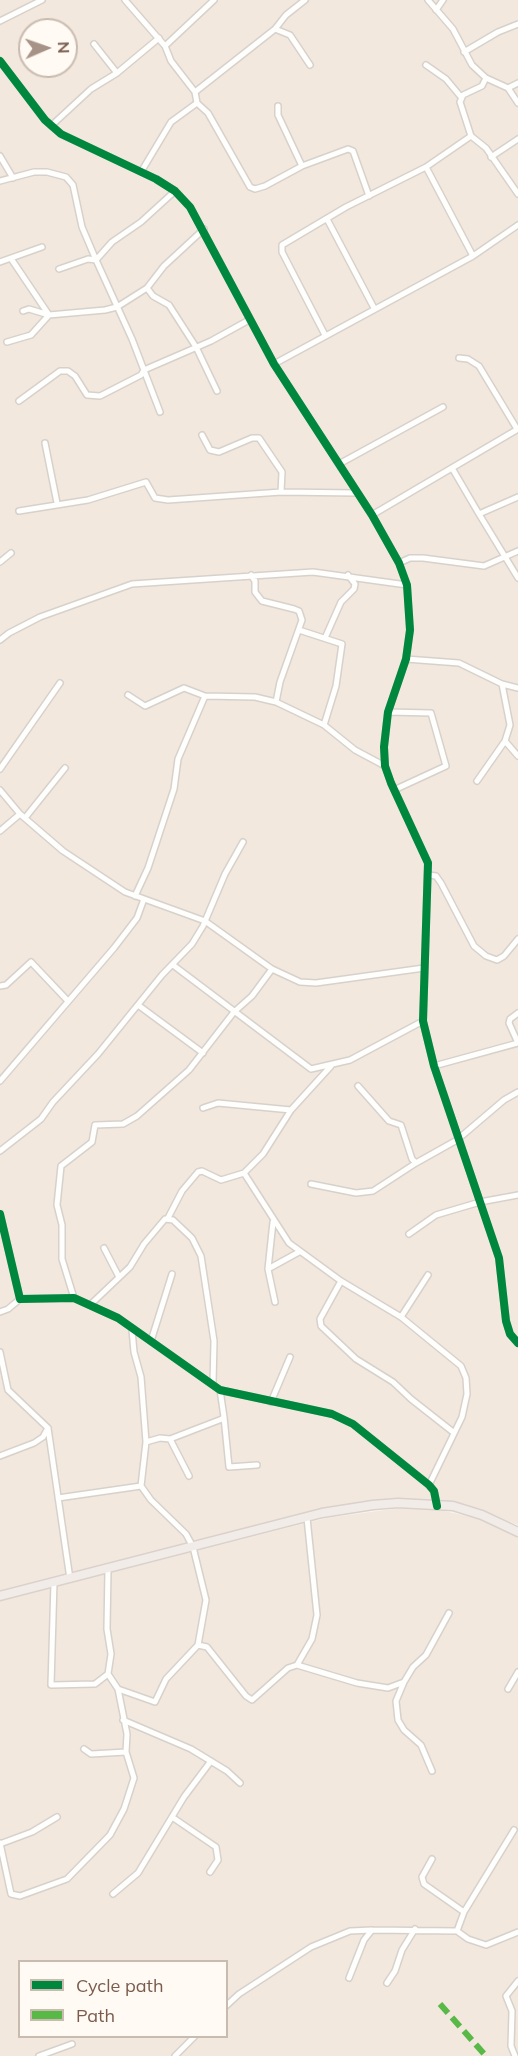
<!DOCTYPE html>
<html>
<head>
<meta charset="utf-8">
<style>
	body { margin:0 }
	#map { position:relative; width:518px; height:2056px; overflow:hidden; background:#f9f5f0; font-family:Mulish,sans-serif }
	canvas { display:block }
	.legend { position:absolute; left:18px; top:1960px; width:210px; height:78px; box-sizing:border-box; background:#fffaf3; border:2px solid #cabbb1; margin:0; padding:8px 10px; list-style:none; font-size:18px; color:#7a5c4d }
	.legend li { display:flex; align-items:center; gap:12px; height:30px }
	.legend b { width:30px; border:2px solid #cabbb1 }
	.north { position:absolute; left:18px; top:18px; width:60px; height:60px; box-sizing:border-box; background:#fffaf3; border:2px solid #cabbb1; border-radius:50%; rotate:88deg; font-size:16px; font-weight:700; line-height:24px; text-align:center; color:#7a5c4d }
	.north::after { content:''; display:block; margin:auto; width:21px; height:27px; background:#a69286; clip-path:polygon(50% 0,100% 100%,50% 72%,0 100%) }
</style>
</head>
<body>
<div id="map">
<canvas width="518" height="2056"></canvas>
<ul class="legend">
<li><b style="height:8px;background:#00873e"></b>Cycle path</li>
<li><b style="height:8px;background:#58b947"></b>Path</li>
</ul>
<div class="north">N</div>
</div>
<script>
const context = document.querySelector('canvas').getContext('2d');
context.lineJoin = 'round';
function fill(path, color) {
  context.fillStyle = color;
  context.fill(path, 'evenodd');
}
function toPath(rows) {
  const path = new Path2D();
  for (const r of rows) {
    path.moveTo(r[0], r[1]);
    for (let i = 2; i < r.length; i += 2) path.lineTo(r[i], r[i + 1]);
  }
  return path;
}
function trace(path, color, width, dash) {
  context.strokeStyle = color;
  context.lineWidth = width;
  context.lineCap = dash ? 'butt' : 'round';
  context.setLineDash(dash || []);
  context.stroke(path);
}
const residential = toPath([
	[0,0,518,0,518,1525,459,1505,408,1499,342,1507,0,1594],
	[30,30,66,30,66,66,30,66],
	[401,1508,439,1510,477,1518,518,1535,518,2056,0,2056,0,1601,326,1518],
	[20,1962,226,1962,226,2036,20,2036]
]);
const minor = toPath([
	[125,0,165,46,171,61,195,92,197,103,208,113,250,187,255,189,265,186,302,166,348,149,353,151,369,196],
	[428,0,453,29,472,65,486,78,508,88,518,103],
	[436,10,443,0],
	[0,21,42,0],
	[275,29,290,35,310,65],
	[94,44,117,73],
	[165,46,214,0],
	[464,52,498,32,518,24],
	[0,61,45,120,61,134,156,179,175,191,190,207,274,364,372,515,399,563,407,585,410,630,406,659,388,712,384,747,385,766,391,783,428,863,423,1021,434,1066,499,1258,506,1321,510,1334,518,1343],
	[426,65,446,79,461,97],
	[486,78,482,86,463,95,460,102,471,136,486,148,518,194],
	[508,88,518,83],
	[195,92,275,29,286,15,305,0],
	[278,106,278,115,302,166],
	[51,126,91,89,117,73,159,38],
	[0,156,13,178],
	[491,157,518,139],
	[426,167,473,256],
	[141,172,171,122,197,103],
	[0,181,34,172,47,172,66,177,73,185,82,227,96,260,112,242,141,222,175,191],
	[327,219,374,308],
	[12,260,49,315,105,310,117,307,147,288,164,266,204,229],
	[0,262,42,247],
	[59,269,88,259,96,260,132,339,160,412],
	[147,288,153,296,169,305,196,347,217,391],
	[325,335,282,252,282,245,346,207,426,167,471,136],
	[7,342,31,335,49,315,29,309,23,311],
	[459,358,468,359,479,366,517,429],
	[274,364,473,256,518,225],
	[19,401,60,371,68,371,75,376,87,395,100,396,141,375,144,370,211,341,249,320],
	[202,435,210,450,219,452,252,438,259,438,282,472,281,492],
	[45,443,57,503],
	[339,464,443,407],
	[452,468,479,514],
	[518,497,479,514,518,578],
	[19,511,88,500,146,482,155,498,168,500,281,492,357,493],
	[372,515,518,429],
	[0,562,11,553],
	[399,563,410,558,423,558,484,566,518,551],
	[251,575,255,581,255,592,262,601,294,609,299,611,302,620,280,682,276,702],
	[299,630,342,644,336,686,324,725],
	[325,638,341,602,354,589,355,584,348,575],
	[0,640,9,633,40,617,132,584,313,572,407,585],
	[406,659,459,663,502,684,518,688],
	[128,695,145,706,184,688,205,696,255,697,276,702,324,725,355,750,385,766],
	[388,712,431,713,446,766,394,790],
	[505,741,518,756],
	[0,769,60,683],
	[477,781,505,741,510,725,502,684],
	[0,790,20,814,63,851,125,892,205,921,272,969,300,982,316,983,424,968],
	[25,818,65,768],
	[0,831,20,814],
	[429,875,436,876,441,883,474,946,486,956,497,960,504,956,518,939],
	[135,896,148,868,174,789,178,759,205,696],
	[173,965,311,1069,350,1060,423,1021],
	[0,986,6,985,31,962,67,1000],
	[138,1005,203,1053],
	[434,1066,518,1043,509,1023,510,1019,518,1013],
	[0,1081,114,948,137,918,144,899],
	[358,1086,389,1121,401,1125,412,1159,416,1163],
	[203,1108,218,1103,291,1110],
	[0,1151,41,1119,53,1102,98,1054,162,975,192,944,203,926,225,874,243,842],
	[244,1173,289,1243,341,1281,401,1317,461,1366,466,1378,467,1394,462,1417,429,1485],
	[311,1184,356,1193,373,1191,416,1163,457,1140,504,1100,518,1092],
	[0,1214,20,1299,74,1298,118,1318,220,1390,332,1414,353,1424,429,1485,434,1491,437,1505],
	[168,1218,182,1191,198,1172,202,1171,221,1180,244,1173,263,1154,291,1110,331,1066],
	[273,1222,268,1269,275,1302],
	[409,1234,436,1215,480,1202,518,1195],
	[104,1248,119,1277],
	[268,1269,299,1252],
	[341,1281,320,1319,321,1326,356,1359,393,1382,411,1399,453,1432],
	[74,1298,62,1259,62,1225,57,1205,61,1166,92,1142,95,1125,123,1124,137,1116,189,1070,234,1012,252,996,272,969],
	[90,1305,130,1267,144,1244,165,1219,173,1220,192,1238,201,1256,214,1341,213,1384],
	[0,1312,8,1309,20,1299],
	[401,1317,428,1275],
	[151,1341,172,1274],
	[0,1352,8,1390,48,1428,70,1579],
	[271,1402,290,1357],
	[224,1417,229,1467,257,1465],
	[170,1439,189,1476],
	[146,1442,160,1438,170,1439,222,1419,224,1417,220,1390],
	[0,1456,34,1443,43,1437,48,1428],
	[58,1498,141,1486],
	[54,1582,51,1685,95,1684,108,1674],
	[198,1645,207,1647,246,1696,252,1700,288,1668,297,1665,312,1639,317,1615,307,1518],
	[297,1665,357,1683,388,1688,404,1682,413,1667,426,1655,449,1613],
	[404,1682,396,1701,398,1720,404,1730,421,1745,432,1771],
	[118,1689,155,1702,166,1679,198,1645,206,1600,193,1547,186,1534,151,1500,141,1486,146,1442,141,1377,134,1352,132,1330],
	[508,1689,518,1672],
	[123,1720,191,1749,227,1771,240,1783],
	[84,1749,91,1754,126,1752],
	[172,1817,216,1847,218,1860,210,1872],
	[0,1843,11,1894,20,1896,67,1879,110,1835,124,1809,134,1778,126,1752,127,1734,118,1689,108,1674,111,1654,107,1629,108,1569],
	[0,1844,32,1832,57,1817],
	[432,1859,422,1877,424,1884,464,1912],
	[113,1894,138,1873,184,1797,211,1761],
	[457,1931,464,1912,514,1830],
	[349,1978,364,1940,372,1930,457,1931,468,1939,486,1945,518,1932],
	[387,1983,395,1971,402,1950,415,1929],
	[226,2006,239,1994,311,1947,350,1931,372,1930],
	[39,2056,72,2044],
	[175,2056,195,2036],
	[515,2056,511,2046,512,2011,506,1996,518,1981]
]);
const trunk = toPath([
	[0,1596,322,1513,373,1505,398,1503,453,1506,482,1515,518,1532]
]);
const quiet = toPath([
	[440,2004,486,2056]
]);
const cycleway = toPath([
	[0,61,45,120,61,134,156,179,175,191,190,207,274,364,372,515,399,563,407,585,410,630,406,659,388,712,384,747,385,766,391,783,428,863,423,1021,434,1066,499,1258,506,1321,510,1334,518,1343],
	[0,1214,20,1299,74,1298,118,1318,220,1390,332,1414,353,1424,429,1485,434,1491,437,1506]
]);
fill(residential, '#f2e8de');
trace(minor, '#d7d1cb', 8);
trace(trunk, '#dad1cc', 11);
trace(minor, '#fefefd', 5);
trace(trunk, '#f2ece8', 8);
trace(quiet, '#58b947', 6, [12, 6]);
trace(cycleway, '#00873e', 8);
</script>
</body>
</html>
